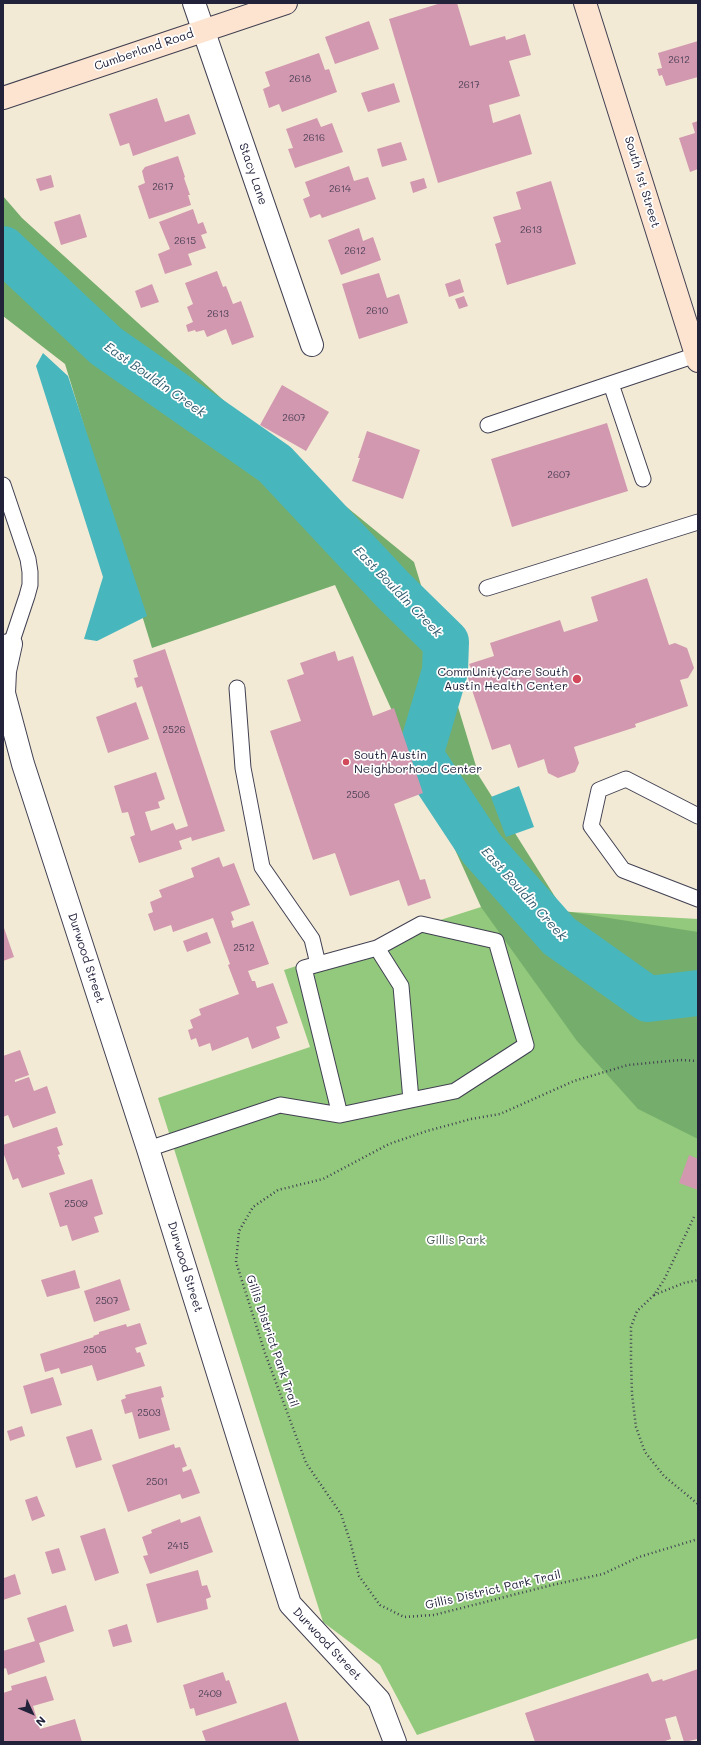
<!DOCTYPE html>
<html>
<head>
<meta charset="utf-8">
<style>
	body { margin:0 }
	#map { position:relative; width:701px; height:1745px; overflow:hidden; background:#f3ead5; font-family:Mali,sans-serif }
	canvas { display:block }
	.frame { position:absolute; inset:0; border:4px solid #22223b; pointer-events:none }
	.north { position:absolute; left:12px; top:1693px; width:40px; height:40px; -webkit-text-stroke:3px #fff; paint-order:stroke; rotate:134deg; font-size:11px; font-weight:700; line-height:16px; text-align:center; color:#22223b }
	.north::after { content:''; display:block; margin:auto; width:14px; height:18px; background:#22223b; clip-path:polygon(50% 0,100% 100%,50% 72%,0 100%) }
</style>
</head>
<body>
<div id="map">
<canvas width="701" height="1745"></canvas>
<div class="frame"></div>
<div class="north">N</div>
</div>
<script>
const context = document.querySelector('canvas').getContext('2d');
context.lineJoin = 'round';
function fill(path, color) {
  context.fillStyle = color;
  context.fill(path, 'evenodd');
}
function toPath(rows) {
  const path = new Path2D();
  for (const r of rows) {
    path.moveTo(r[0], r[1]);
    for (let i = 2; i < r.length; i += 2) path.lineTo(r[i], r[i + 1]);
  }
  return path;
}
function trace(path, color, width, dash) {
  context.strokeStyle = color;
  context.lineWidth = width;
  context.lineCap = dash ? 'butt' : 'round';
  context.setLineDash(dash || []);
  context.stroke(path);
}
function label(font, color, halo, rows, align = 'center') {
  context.font = font + ' Mali,sans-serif';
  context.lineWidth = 3.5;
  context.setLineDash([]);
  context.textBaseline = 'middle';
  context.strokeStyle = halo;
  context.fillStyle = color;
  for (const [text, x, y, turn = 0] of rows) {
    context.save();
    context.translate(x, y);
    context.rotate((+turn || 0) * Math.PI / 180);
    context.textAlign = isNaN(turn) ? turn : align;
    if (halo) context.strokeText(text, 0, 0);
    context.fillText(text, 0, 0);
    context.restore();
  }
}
const green = toPath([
	[481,907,698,919,698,1638,417,1735,380,1665,323,1622,158,1098,310,1047,284,970]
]);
const forest = toPath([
	[3,196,22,218,294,464,414,562,479,776,564,911,698,932,698,1139,638,1109,577,1041,481,907,335,585,152,648,65,364,3,316]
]);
const water = toPath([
	[43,353,68,376,147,616,97,641,84,639,103,577,36,366],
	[519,786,534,827,506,837,491,797]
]);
const river = toPath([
	[3,249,106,346,275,464,393,590,446,642,445,671,420,755,482,849,559,936,648,999,698,993]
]);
const building = toPath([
	[441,3,457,3,470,46,505,36,506,40,525,34,531,55,509,61,520,96,489,105,493,123,520,114,532,154,438,183,389,19],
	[369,21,379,49,335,64,325,37],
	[698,41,698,77,666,86,662,75,659,76,657,69,662,68,658,53],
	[319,53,325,70,329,69,337,92,282,112,279,104,269,108,263,89,270,86,265,72],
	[394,83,400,102,368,112,361,93],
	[157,98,165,122,189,114,196,134,133,156,129,143,120,146,109,114],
	[317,118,321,127,332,123,343,152,295,168,288,149,293,148,286,129],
	[698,121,698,169,690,172,679,138,695,133,692,123],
	[401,142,407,160,382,167,377,149],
	[178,156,185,177,184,178,190,195,188,195,191,205,149,219,138,186,145,183,142,171,145,167],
	[349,166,354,181,368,177,376,199,322,218,320,214,310,218,303,199,310,196,305,182],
	[51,175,54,187,40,191,36,179],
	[424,178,427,188,413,193,410,182],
	[551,181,576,264,507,285,495,244,501,242,493,217,521,209,516,192],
	[193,209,198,224,203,222,207,233,201,235,206,248,188,254,192,265,165,274,158,254,170,249,159,222],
	[80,214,87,237,61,245,54,222],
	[359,228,363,241,373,237,381,260,341,275,328,240],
	[217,271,223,287,226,286,233,304,241,301,254,337,232,345,226,329,207,337,204,330,196,332,195,330,188,332,186,325,193,322,187,307,193,304,185,283],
	[379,273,387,298,399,294,408,323,359,339,342,284],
	[460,279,464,292,449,297,445,284],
	[152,284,159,302,141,308,135,291],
	[464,296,468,306,459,309,455,299],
	[282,385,329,412,306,451,260,425],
	[607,423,628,491,512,527,491,459],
	[367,431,420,450,403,499,352,481,360,458,358,458],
	[647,578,669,645,675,643,687,648,694,668,688,678,680,680,688,706,635,724,636,727,574,747,579,763,575,772,558,778,548,773,544,759,518,768,510,744,492,750,466,672,472,670,469,664,494,656,490,643,560,620,564,632,598,621,591,597],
	[165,649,225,831,192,841,191,837,179,841,182,849,139,863,130,837,135,835,128,812,122,813,114,786,156,772,165,799,158,802,160,808,145,812,151,831,173,823,176,830,188,826,142,686,137,688,134,678,138,677,133,660],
	[335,651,338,661,353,656,373,716,394,708,423,793,394,804,420,880,425,879,431,898,408,906,399,880,350,896,335,853,313,860,270,731,301,721,287,680,304,674,300,663],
	[136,702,149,739,108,753,96,717],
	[219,857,223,867,234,863,250,905,231,912,234,920,231,921,233,928,253,921,269,964,248,971,252,981,255,981,257,988,273,983,288,1023,276,1027,280,1038,252,1049,248,1037,212,1051,210,1043,199,1047,196,1038,191,1040,188,1030,193,1028,190,1020,201,1015,199,1009,239,994,228,965,230,964,213,918,173,932,171,925,154,931,148,914,153,912,150,902,162,897,159,890,194,877,191,868],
	[3,925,14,957,3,961],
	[207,932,211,943,187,952,183,941],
	[20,1050,29,1075,15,1080,15,1082,29,1077,34,1091,47,1086,56,1113,13,1128,8,1115,3,1117,3,1056],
	[57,1127,63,1145,57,1147,60,1154,58,1155,65,1174,22,1188,18,1178,13,1180,3,1152,3,1145],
	[689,1155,698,1159,698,1190,679,1183],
	[92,1179,103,1214,94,1217,99,1232,72,1241,67,1225,60,1227,49,1193],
	[75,1270,80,1288,47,1297,41,1280],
	[120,1279,130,1310,94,1322,84,1291],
	[140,1323,147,1344,135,1348,137,1353,140,1352,145,1366,97,1381,92,1365,61,1374,59,1368,45,1372,40,1354,94,1337,93,1336,99,1334,99,1332,126,1324,127,1327],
	[53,1377,62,1405,31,1414,23,1386],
	[161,1386,164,1397,161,1398,170,1430,139,1439,132,1412,125,1414,121,1400,126,1398,125,1395],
	[22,1426,25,1436,10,1441,7,1431],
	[92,1429,102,1460,76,1468,66,1437],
	[174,1444,175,1448,180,1447,187,1466,182,1468,183,1472,191,1469,200,1493,182,1499,180,1494,128,1512,112,1465],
	[37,1496,45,1516,32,1521,25,1500],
	[200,1516,213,1552,150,1574,143,1556,148,1555,142,1537,152,1533,151,1530,180,1519,181,1523],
	[105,1528,119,1573,95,1581,80,1536],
	[59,1548,66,1570,52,1574,45,1552],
	[198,1570,202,1586,207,1585,211,1597,206,1599,208,1609,157,1623,146,1584],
	[15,1574,21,1594,3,1600,3,1575,4,1578],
	[66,1605,74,1631,39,1643,45,1662,8,1675,6,1668,3,1669,3,1651,35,1641,27,1618],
	[127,1624,132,1642,113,1647,108,1630],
	[698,1669,698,1739,684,1742,676,1716,665,1719,671,1739,662,1742,535,1742,525,1713,648,1673,652,1682,662,1679,663,1681],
	[223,1672,226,1681,229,1680,237,1703,196,1716,194,1708,190,1709,183,1685],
	[46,1676,54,1700,33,1706,40,1729,75,1719,82,1742,4,1742,3,1693,12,1690,11,1686],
	[286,1702,299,1741,295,1742,206,1742,202,1731]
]);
const path = toPath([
	[698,1061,680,1060,628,1065,574,1081,500,1114,471,1119,427,1131,389,1144,323,1179,278,1190,253,1207,239,1231,236,1262,265,1353,306,1463,341,1514,350,1541,359,1576,380,1605,404,1617,434,1615,552,1585,603,1574,639,1557,698,1539],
	[694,1217,664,1280,654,1295,637,1311,631,1327,631,1362,632,1394,636,1427,645,1452,664,1476,698,1504],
	[654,1295,684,1283,698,1280]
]);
const lane = toPath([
	[611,384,643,479],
	[488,425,696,355],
	[3,485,28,559,30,572,30,585,27,596,11,644,3,642],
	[487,588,698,522],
	[237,688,243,768,262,867,312,939,318,964],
	[698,816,626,779,599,790,591,826,623,870,698,899],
	[340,1115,304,968,377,948],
	[148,1149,280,1105,340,1115,411,1100,455,1091,526,1045,496,941,421,924,377,948,401,986,411,1100]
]);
const street = toPath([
	[194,3,312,345],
	[11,644,5,671,4,693,23,764,148,1149,290,1604,379,1700,395,1742]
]);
const secondary = toPath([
	[585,3,698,361],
	[3,98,286,3]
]);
const markers = [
	[577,679,5,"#d1495b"],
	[346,762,4,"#d1495b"]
];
const numberNames = [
	["2612",679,60],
	["2618",300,79],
	["2617",469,85],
	["2616",314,138],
	["2617",163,187],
	["2614",340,189],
	["2613",531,230],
	["2615",185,241],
	["2612",355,251],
	["2610",377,311],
	["2613",218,314],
	["2607",294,418],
	["2607",559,475],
	["2526",174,730],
	["2508",358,795],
	["2512",244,948],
	["2509",76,1204],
	["2507",107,1301],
	["2505",95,1350],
	["2503",149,1413],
	["2501",157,1482],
	["2415",178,1546],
	["2409",210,1694]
];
const streetNames = [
	["Cumberland Road",144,50,-19],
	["Stacy Lane",253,174,71],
	["South 1st Street",642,182,73],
	["Durwood Street",86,958,72],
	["Durwood Street",185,1267,73],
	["Gillis District Park Trail",272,1341,71],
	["Gillis District Park Trail",493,1590,-13],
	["Durwood Street",327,1644,47]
];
const poiNames = [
	["CommUnityCare South",568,672],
	["Austin Health Center",568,686],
	["South Austin",354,755,"left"],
	["Neighborhood Center",354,769,"left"]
];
const parkNames = [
	["Gillis Park",456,1240]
];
const waterNames = [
	["East Bouldin Creek",155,380,35],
	["East Bouldin Creek",398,592,46],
	["East Bouldin Creek",524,894,48]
];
fill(green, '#92c97c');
fill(forest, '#75ad6c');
fill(water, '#47b6bd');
trace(river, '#47b6bd', 46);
fill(building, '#d198af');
trace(lane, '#414052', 17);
trace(street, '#414052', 24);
trace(secondary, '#414052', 24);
trace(path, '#414052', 2.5, [1, 3]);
trace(lane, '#fff', 15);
trace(street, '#fff', 22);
trace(secondary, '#fde4d0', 22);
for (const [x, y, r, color] of markers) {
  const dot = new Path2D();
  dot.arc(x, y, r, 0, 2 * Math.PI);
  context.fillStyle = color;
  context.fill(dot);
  trace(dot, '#fff', 1.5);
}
label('10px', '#4e4058', null, numberNames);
label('12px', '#22223b', '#fff', streetNames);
label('12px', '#22223b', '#fff', poiNames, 'right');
label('12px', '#495c52', '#fff', parkNames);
label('italic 13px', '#315d6f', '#fff', waterNames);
</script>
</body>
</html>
